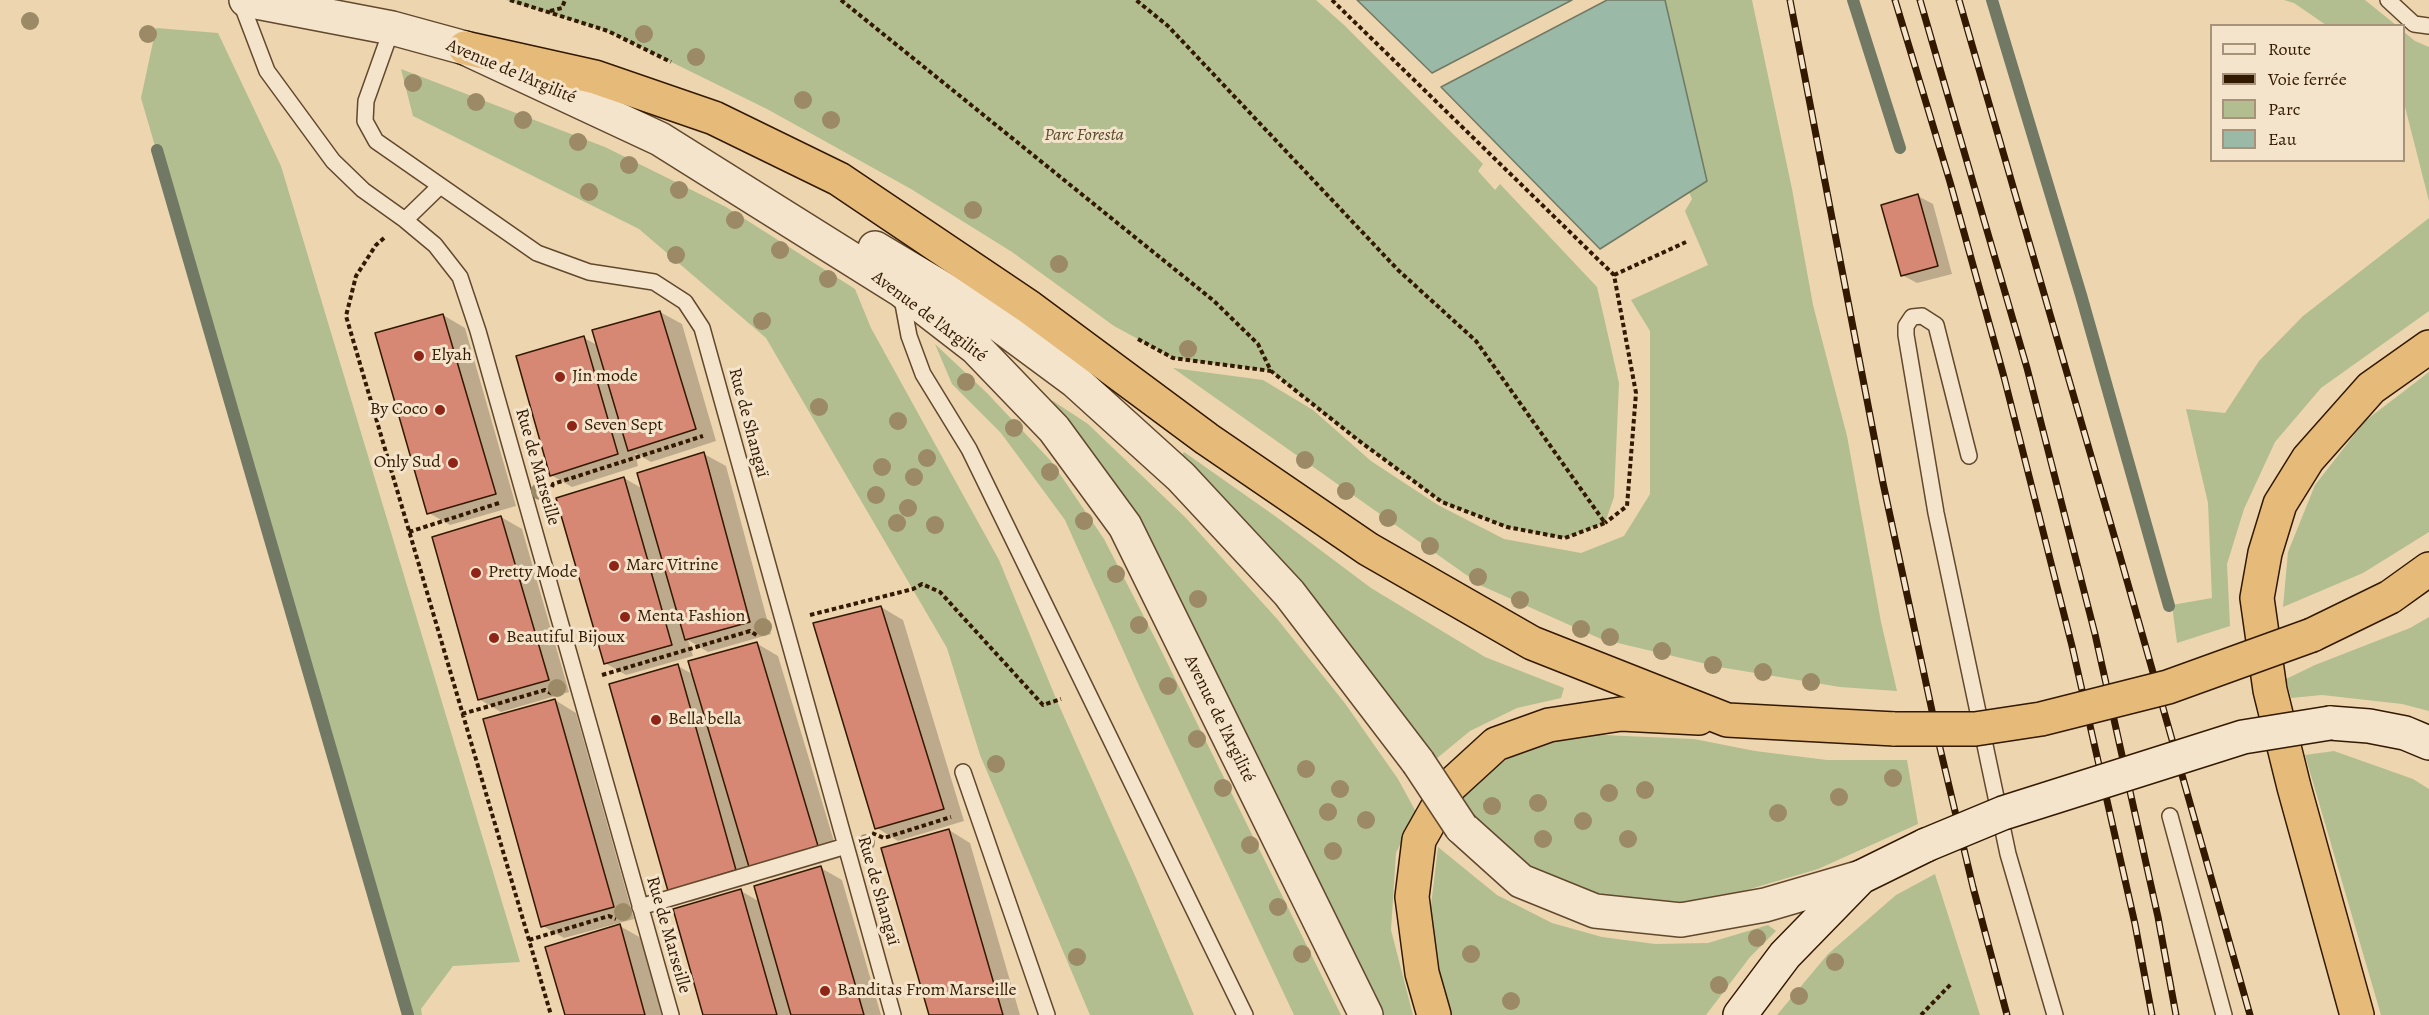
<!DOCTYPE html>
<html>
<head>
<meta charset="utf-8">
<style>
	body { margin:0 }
	#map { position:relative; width:2429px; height:1015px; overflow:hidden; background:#edd5af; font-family:Alegreya,serif }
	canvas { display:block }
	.legend { position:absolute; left:2210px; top:24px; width:195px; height:138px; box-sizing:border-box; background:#f3e4cb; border:2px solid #a6937a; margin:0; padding:8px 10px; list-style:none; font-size:18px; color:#331900 }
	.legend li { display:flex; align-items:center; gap:12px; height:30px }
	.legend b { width:30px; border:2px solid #a6937a }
</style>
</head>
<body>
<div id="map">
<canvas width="2429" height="1015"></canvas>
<ul class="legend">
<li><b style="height:8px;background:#f3e4cb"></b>Route</li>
<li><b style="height:8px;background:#331900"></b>Voie ferrée</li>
<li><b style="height:16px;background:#b2be90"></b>Parc</li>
<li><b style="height:16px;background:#9ab9a6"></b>Eau</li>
</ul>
</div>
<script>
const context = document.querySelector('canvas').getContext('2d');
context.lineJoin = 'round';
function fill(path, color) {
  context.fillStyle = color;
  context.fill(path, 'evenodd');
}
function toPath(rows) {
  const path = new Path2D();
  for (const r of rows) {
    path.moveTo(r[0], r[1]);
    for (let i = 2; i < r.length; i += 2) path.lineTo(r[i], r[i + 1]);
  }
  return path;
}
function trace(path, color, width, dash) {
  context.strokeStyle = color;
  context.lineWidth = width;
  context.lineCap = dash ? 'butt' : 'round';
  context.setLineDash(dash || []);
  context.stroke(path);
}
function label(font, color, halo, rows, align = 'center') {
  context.font = font + ' Alegreya,serif';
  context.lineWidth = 6;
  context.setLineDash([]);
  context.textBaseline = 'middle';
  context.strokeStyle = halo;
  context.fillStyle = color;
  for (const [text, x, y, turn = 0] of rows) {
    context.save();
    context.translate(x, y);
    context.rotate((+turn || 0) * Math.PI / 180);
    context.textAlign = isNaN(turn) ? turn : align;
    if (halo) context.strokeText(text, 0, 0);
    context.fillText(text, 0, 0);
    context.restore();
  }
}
const green = toPath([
	[506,0,1316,0,1344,25,1483,164,1478,171,1495,190,1500,184,1597,287,1619,383,1614,497,1605,523,1565,538,1507,527,1442,502,1358,440,1271,371,1173,358,1114,326,1012,252,911,189,767,109,608,31],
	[1665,0,1752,0,1792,189,1813,305,1847,436,1881,622,1897,691,1840,687,1719,667,1601,639,1482,586,1173,368,1263,380,1313,410,1371,461,1438,505,1504,539,1581,553,1624,536,1650,494,1650,331,1631,300,1708,265,1685,211,1692,199,1689,192,1706,180],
	[2284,0,2365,0,2396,25,2326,25,2294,3],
	[156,28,218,33,281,166,520,962,453,966,421,1009,422,1015,408,1015,141,98],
	[2404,32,2415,41,2429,47,2429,201,2404,103],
	[401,69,605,147,726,207,855,289,871,328,999,560,1057,701,1136,878,1194,1015,1090,1015,980,755,947,648,766,338,639,229,413,116],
	[2429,218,2429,311,2321,388,2275,442,2244,509,2227,564,2230,626,2177,643,2172,605,2212,598,2208,503,2186,409,2225,413,2259,361,2303,316],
	[935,344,987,393,1051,461,1104,539,1158,644,1341,1015,1294,1015,1140,688,1065,520,1001,433,952,384],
	[2429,372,2429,532,2363,573,2283,607,2288,552,2315,485,2365,421],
	[1047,401,1053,401,1088,424,1186,518,1278,620,1344,702,1398,779,1416,812,1396,853,1391,930,1413,1015,1381,1015],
	[1184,452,1275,516,1371,588,1485,657,1564,688,1561,698,1517,708,1470,731,1436,759,1319,609,1178,461],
	[2429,617,2429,711,2402,704,2322,695,2291,698,2286,679,2315,665,2410,628],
	[1580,734,1694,739,1755,751,1827,760,1907,760,1918,824,1818,869,1706,902,1659,905,1590,894,1537,870,1505,849,1471,816,1459,799,1479,779,1510,757,1539,742],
	[2334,751,2413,779,2429,789,2429,1015,2381,1015,2305,755],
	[1438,847,1497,895,1552,923,1602,937,1655,944,1708,943,1768,925,1776,931,1750,957,1706,1015,1449,1015,1429,922],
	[1935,874,1980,1015,1777,1015,1828,954,1896,895]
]);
const water = toPath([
	[1357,0,1572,0,1432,73,1357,0],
	[1607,0,1665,0,1707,181,1600,249,1441,87,1607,0]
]);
const shadow = toPath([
	[1918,196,1933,204,1952,274,1917,283,1902,275],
	[660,312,682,324,716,441,651,462,635,453,638,466,572,487,551,475,584,338,599,346],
	[443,315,465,328,516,506,450,525,429,513],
	[704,454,726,466,771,634,708,652,688,640,693,656,626,675,605,663,624,478,643,489],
	[501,517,522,529,569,692,501,712,479,699],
	[881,607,903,620,964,821,898,841,877,828],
	[756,643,778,656,839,858,771,878,753,868,757,882,691,902,669,890,678,666,694,675],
	[555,700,576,713,634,919,564,938,543,926],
	[949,830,970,843,1020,1015,930,1015],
	[821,868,842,880,881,1015,705,1015,741,891,760,902],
	[620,926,641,938,662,1015,566,1015]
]);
const stream = toPath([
	[1853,0,1900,148],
	[1992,0,2081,295,2169,606],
	[157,150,408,1015]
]);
const building = toPath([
	[1918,194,1938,266,1901,276,1881,205,1918,194],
	[660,311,696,429,628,451,592,330,660,311],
	[443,314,496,494,427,514,375,333,443,314],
	[584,336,618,454,550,476,516,356,584,336],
	[704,452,750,622,685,640,637,473,704,452],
	[624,477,672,645,604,664,556,498,624,477],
	[501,516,549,680,478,700,432,537,501,516],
	[881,606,944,809,875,829,813,623,881,606],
	[757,642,818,846,749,867,688,661,757,642],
	[678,664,736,870,668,891,609,684,678,664],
	[555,699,614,907,541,927,483,719,555,699],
	[949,829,1003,1015,929,1015,881,848,949,829],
	[821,866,864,1015,791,1015,754,886,821,866],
	[741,889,777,1015,703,1015,673,909,741,889],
	[620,924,645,1015,565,1015,545,947,620,924]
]);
const path = toPath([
	[510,0,608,31,671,62],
	[841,0,1214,301,1258,344,1271,371,1358,440,1442,502,1507,527,1565,538,1605,523,1476,341,1398,270,1168,26,1136,0],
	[1332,0,1614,275,1636,393,1627,506,1605,523],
	[550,11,562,8,565,0],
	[384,238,376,245,356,276,346,316,551,1015],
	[1614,275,1686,242],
	[1138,339,1173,358,1271,371],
	[552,487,553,484,703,436],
	[409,532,499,503],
	[810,615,913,589,922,584,940,592,1043,705,1061,699],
	[602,675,750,631,758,636],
	[462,714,545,690,553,694],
	[872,833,884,838,951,817],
	[529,940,609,916,616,919],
	[1921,1015,1952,983]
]);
const service = toPath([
	[240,0,267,71,333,161,363,190,405,220,435,245,460,277,478,331,671,1015],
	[2388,0,2414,24,2429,26],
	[392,28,366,101,365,121,376,141,537,253,589,272,654,282,685,302,702,328,893,1015],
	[405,220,439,187],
	[901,293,909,336,923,374,969,449,1245,1015],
	[1969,456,1936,325,1922,316,1912,317,1906,326,1906,335,1936,513,2008,854,2055,1015],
	[963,772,1047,1015],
	[2170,816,2224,1015],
	[640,907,846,846]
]);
const tertiary = toPath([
	[246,0,392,28,465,48,660,139,901,290,976,348,1054,429,1125,526,1366,1015],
	[875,248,979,310,1075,381,1181,477,1289,593,1418,762],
	[1461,827,1521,881,1595,911,1681,920,1765,905,1861,877]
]);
const secondary = toPath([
	[2330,723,2369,726,2405,733,2429,743],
	[1740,1015,1785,955,1861,877,1926,845]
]);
const motorway = toPath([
	[465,48,595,77,714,118,839,179,1029,307,1207,439,1368,549,1532,643,1727,720,1895,729],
	[2312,635,2390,597,2429,569],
	[1434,1015,1422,973,1412,897,1419,840,1449,787,1496,744,1549,725,1621,714,1699,718],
	[2357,1015,2294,787,2270,690,2257,598,2265,553,2280,504,2308,459,2371,388,2429,347]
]);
const rail = toPath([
	[1790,0,1883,483,1940,748,1973,887,2007,1015],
	[1895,0,1950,182,2004,377,2072,646,2135,924,2152,1015],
	[1920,0,2027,368,2095,634,2158,917,2176,1015],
	[1959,0,2120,556,2250,1015]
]);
const tertiaryBridge = toPath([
	[1418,762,1461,827]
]);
const secondaryBridge = toPath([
	[1926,845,2003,813,2243,737,2330,723]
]);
const motorwayBridge = toPath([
	[1895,729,1975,729,2041,719,2168,687,2312,635]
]);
const trees = [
	[30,21],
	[148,34],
	[644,34],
	[696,57],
	[413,83],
	[803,100],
	[476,102],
	[523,120],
	[831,120],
	[578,142],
	[629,165],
	[679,190],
	[589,192],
	[973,210],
	[735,220],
	[780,250],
	[676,255],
	[1059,264],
	[828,279],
	[762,321],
	[1188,349],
	[966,382],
	[819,407],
	[898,421],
	[1014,428],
	[927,458],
	[1305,460],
	[882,467],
	[1050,472],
	[914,477],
	[540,491],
	[1346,491],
	[876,495],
	[908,508],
	[1388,518],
	[1084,521],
	[897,523],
	[935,525],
	[1430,546],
	[1116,574],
	[1478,577],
	[1198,599],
	[1520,600],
	[1139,625],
	[763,627],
	[1581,629],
	[1610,637],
	[1662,651],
	[1713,665],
	[1763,672],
	[1811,682],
	[1168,686],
	[557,688],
	[1197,739],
	[996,764],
	[1306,769],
	[1893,778],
	[1223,788],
	[1340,789],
	[1645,790],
	[1609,793],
	[1839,797],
	[1538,803],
	[1492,806],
	[1328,812],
	[1778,813],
	[1366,820],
	[1583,821],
	[1543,839],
	[1628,839],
	[866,843],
	[1250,845],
	[1333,851],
	[1278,907],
	[623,912],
	[1757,938],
	[1302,954],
	[1471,954],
	[1077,957],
	[1835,962],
	[1719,985],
	[1799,996],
	[1511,1001]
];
const markers = [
	[419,356,6,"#8f2418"],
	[560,377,6,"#8f2418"],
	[440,410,6,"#8f2418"],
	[572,426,6,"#8f2418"],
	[453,463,6,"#8f2418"],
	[614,566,6,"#8f2418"],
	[476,573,6,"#8f2418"],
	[625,617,6,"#8f2418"],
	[494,638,6,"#8f2418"],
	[656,720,6,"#8f2418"],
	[825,991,6,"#8f2418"]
];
const streetNames = [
	["Avenue de l'Argilité",511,72,23],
	["Avenue de l'Argilité",929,317,37],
	["Rue de Shangaï",748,423,75],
	["Rue de Marseille",537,467,74],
	["Avenue de l'Argilité",1219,719,64],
	["Rue de Shangaï",878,891,74],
	["Rue de Marseille",668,935,74]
];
const parkNames = [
	["Parc Foresta",1084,136]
];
const poiNames = [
	["Elyah",431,356],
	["Jin mode",572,377],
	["By Coco",428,410,"right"],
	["Seven Sept",584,426],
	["Only Sud",441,463,"right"],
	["Marc Vitrine",626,566],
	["Pretty Mode",488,573],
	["Menta Fashion",637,617],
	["Beautiful Bijoux",506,638],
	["Bella bella",668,720],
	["Banditas From Marseille",837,991]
];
fill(green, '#b2be90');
fill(water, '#9ab9a6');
trace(water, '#717964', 1.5);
fill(shadow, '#0003');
trace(stream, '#717964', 12);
fill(building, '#d78875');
trace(building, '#331900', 1.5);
trace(service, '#62482c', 18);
trace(tertiary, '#62482c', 36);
trace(secondary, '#331900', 36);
trace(motorway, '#331900', 36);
trace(path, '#331900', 4, [4.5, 3]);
trace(service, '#f3e4cb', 15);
trace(tertiary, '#f3e4cb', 33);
trace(secondary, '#f3e4cb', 33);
trace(motorway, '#e6ba78', 33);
trace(rail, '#331900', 7);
trace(rail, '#f3e4cb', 4.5, [14]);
trace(tertiaryBridge, '#62482c', 36, []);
trace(secondaryBridge, '#331900', 36, []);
trace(motorwayBridge, '#331900', 36, []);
trace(tertiaryBridge, '#f3e4cb', 33);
trace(secondaryBridge, '#f3e4cb', 33);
trace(motorwayBridge, '#e6ba78', 33);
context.fillStyle = '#9c8966';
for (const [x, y] of trees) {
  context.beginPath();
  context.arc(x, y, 9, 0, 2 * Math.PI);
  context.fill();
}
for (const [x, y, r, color] of markers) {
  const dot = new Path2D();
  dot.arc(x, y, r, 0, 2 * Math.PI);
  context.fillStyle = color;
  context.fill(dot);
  trace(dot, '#f3e4cb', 2);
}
label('18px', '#331900', '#f3e4cb', streetNames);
label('italic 18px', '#594b2b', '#f3e4cb', parkNames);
label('18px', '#331900', '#f3e4cb', poiNames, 'left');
</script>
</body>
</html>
